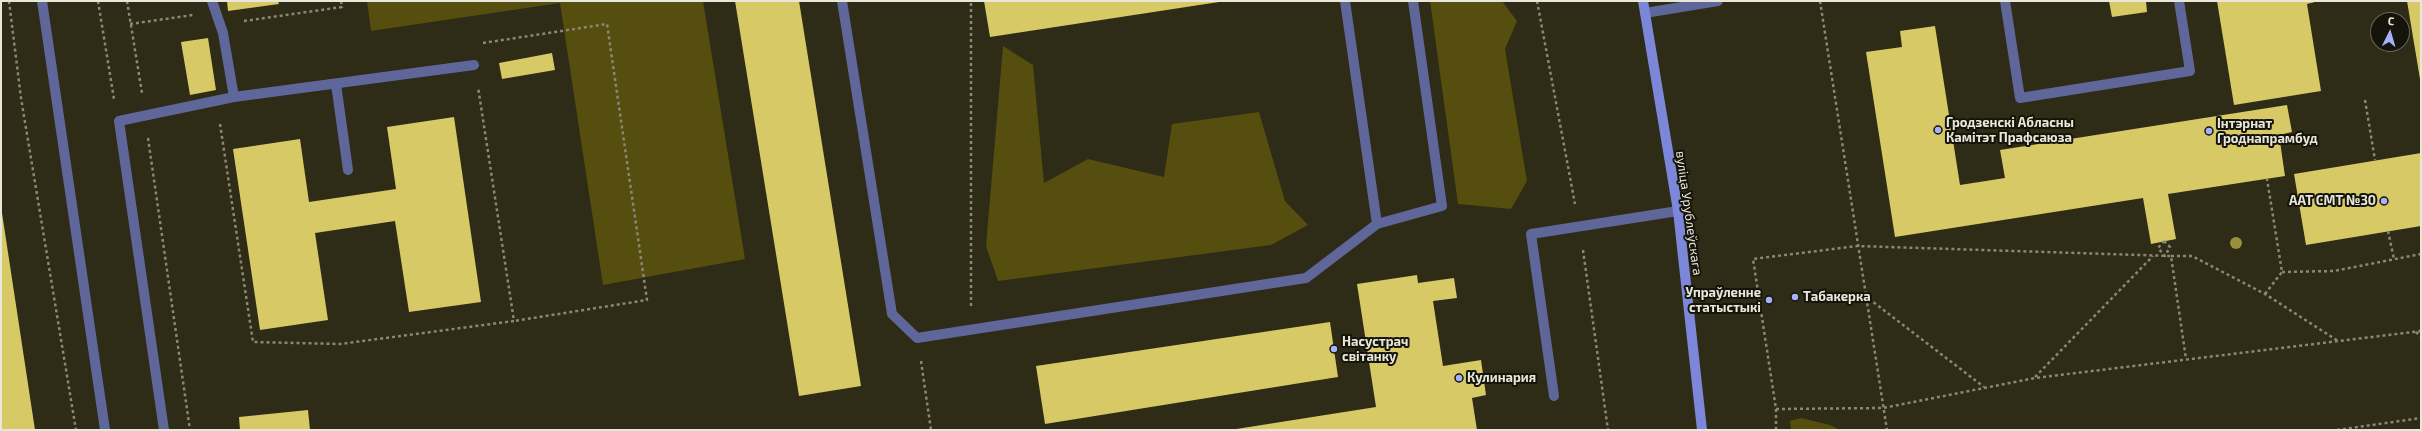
<!DOCTYPE html>
<html>
<head>
<meta charset="utf-8">
<style>
	body { margin:0 }
	#map { position:relative; width:2422px; height:431px; overflow:hidden; background:#2e2b16; font-family:"Exo 2",sans-serif }
	canvas { display:block }
	.frame { position:absolute; inset:0; border:2px solid #e9e7da; pointer-events:none }
	.north { position:absolute; left:2370px; top:12px; width:40px; height:40px; box-sizing:border-box; background:#15140a; border:1px solid #6a685d; border-radius:50%; rotate:5deg; font-size:11px; font-weight:700; line-height:16px; text-align:center; color:#e9e7da }
	.north::after { content:''; display:block; margin:auto; width:14px; height:18px; background:#a6b1fc; clip-path:polygon(50% 0,100% 100%,50% 72%,0 100%) }
</style>
</head>
<body>
<div id="map">
<canvas width="2422" height="431"></canvas>
<div class="frame"></div>
<div class="north">С</div>
</div>
<script>
const context = document.querySelector('canvas').getContext('2d');
context.lineJoin = 'round';
function fill(path, color) {
  context.fillStyle = color;
  context.fill(path, 'evenodd');
}
function toPath(rows) {
  const path = new Path2D();
  for (const r of rows) {
    path.moveTo(r[0], r[1]);
    for (let i = 2; i < r.length; i += 2) path.lineTo(r[i], r[i + 1]);
  }
  return path;
}
function trace(path, color, width, dash) {
  context.strokeStyle = color;
  context.lineWidth = width;
  context.lineCap = dash ? 'butt' : 'round';
  context.setLineDash(dash || []);
  context.stroke(path);
}
function label(font, color, halo, rows, align = 'center') {
  context.font = font + ' "Exo 2",sans-serif';
  context.lineWidth = 4;
  context.setLineDash([]);
  context.textBaseline = 'middle';
  context.strokeStyle = halo;
  context.fillStyle = color;
  for (const [text, x, y, turn = 0] of rows) {
    context.save();
    context.translate(x, y);
    context.rotate((+turn || 0) * Math.PI / 180);
    context.textAlign = isNaN(turn) ? turn : align;
    if (halo) context.strokeText(text, 0, 0);
    context.fillText(text, 0, 0);
    context.restore();
  }
}
const green = toPath([
	[367,1,703,1,745,259,603,285,560,3,371,31],
	[1430,1,1502,1,1517,21,1505,49,1527,181,1511,209,1458,204],
	[1003,46,1033,65,1044,183,1088,159,1164,177,1172,124,1259,112,1285,201,1308,225,1271,245,998,281,986,246],
	[1801,418,1830,425,1840,430,1791,430,1790,421]
]);
const building = toPath([
	[227,1,278,1,279,4,228,11],
	[735,1,799,1,861,386,799,396],
	[984,1,1219,1,1219,2,990,37],
	[2109,1,2146,1,2147,12,2112,17],
	[2217,1,2319,1,2307,4,2321,91,2234,105],
	[2407,1,2421,1,2421,79,2420,79],
	[1935,26,1960,185,2005,178,2000,150,2287,105,2292,132,2279,135,2285,176,2168,194,2176,239,2151,244,2143,198,1895,237,1866,52,1902,47,1900,31],
	[208,38,216,90,190,95,181,42],
	[552,53,555,70,502,79,499,63],
	[454,117,481,302,409,312,395,221,315,233,328,320,260,330,233,149,300,139,309,202,396,189,387,127],
	[2421,153,2421,226,2306,245,2294,174],
	[1,213,2,213,35,430,1,430],
	[1417,275,1418,283,1454,278,1457,298,1433,301,1443,366,1481,360,1486,395,1472,398,1477,430,1230,430,1376,407,1357,284],
	[1330,322,1338,377,1045,424,1036,366],
	[308,410,310,430,240,430,239,417]
]);
const path = toPath([
	[9,1,21,98,76,430],
	[98,1,114,99],
	[127,1,142,93],
	[1537,1,1575,204],
	[1820,1,1887,430],
	[244,21,342,7,341,1],
	[130,24,193,15],
	[483,43,607,24,647,300,514,321],
	[2365,100,2375,160],
	[220,124,253,342,340,344,514,321,478,87],
	[148,138,190,430],
	[2388,231,2394,259],
	[2164,241,2170,247,2165,256,2158,248,2164,241],
	[1583,250,1608,430],
	[2171,256,2192,256,2265,294,2338,341],
	[2282,272,2334,271,2421,254],
	[2265,294,2282,272,2267,179],
	[1864,295,1984,387],
	[971,306,971,1],
	[2416,332,2421,337],
	[921,361,931,430],
	[2035,377,2153,256],
	[1776,409,1883,408,2035,378,2421,331],
	[1776,430,1776,409,1753,259,1857,246,2171,256,2186,359],
	[2337,430,2421,418]
]);
const lane = toPath([
	[212,1,223,33,234,97,474,65],
	[842,1,892,314,917,338,1306,278,1377,224,1442,206,1413,1],
	[1345,1,1377,224],
	[2005,1,2020,98,2190,71,2179,1],
	[1645,13,1718,1],
	[336,84,348,170],
	[1554,396,1531,234,1678,211],
	[164,430,119,121,234,97]
]);
const street = toPath([
	[42,1,105,430]
]);
const secondary = toPath([
	[1643,1,1678,211,1702,430]
]);
const trees = [
	[2236,243]
];
const markers = [
	[1938,130,4,"#a6b1fc"],
	[2209,131,4,"#a6b1fc"],
	[2384,201,4,"#a6b1fc"],
	[1795,297,4,"#a6b1fc"],
	[1769,300,4,"#a6b1fc"],
	[1334,349,4,"#a6b1fc"],
	[1459,378,4,"#a6b1fc"]
];
const poiNames = [
	["Гродзенскі Абласны",1946,123],
	["Камітэт Прафсаюза",1946,138],
	["Інтэрнат",2217,124],
	["Гроднапрамбуд",2217,139],
	["ААТ СМТ №30",2376,201,"right"],
	["Упраўленне",1761,293,"right"],
	["статыстыкі",1761,308,"right"],
	["Табакерка",1803,297],
	["Насустрач",1342,342],
	["світанку",1342,357],
	["Кулинария",1467,378]
];
const streetNames = [
	["вуліца Урублеўскага",1689,213,82]
];
fill(green, '#564e0e');
fill(building, '#d7c965');
trace(path, '#8a8776', 2.5, [3, 3]);
trace(lane, '#5f669a', 10);
trace(street, '#5f669a', 10);
trace(secondary, '#7d87da', 10);
context.fillStyle = '#9a8f3b';
for (const [x, y] of trees) {
  context.beginPath();
  context.arc(x, y, 6, 0, 2 * Math.PI);
  context.fill();
}
for (const [x, y, r, color] of markers) {
  const dot = new Path2D();
  dot.arc(x, y, r, 0, 2 * Math.PI);
  context.fillStyle = color;
  context.fill(dot);
  trace(dot, '#15140a', 1.5);
}
label('bold 13px', '#e9e7da', '#15140a', poiNames, 'left');
label('13px', '#e9e7da', '#15140a', streetNames);
</script>
</body>
</html>
